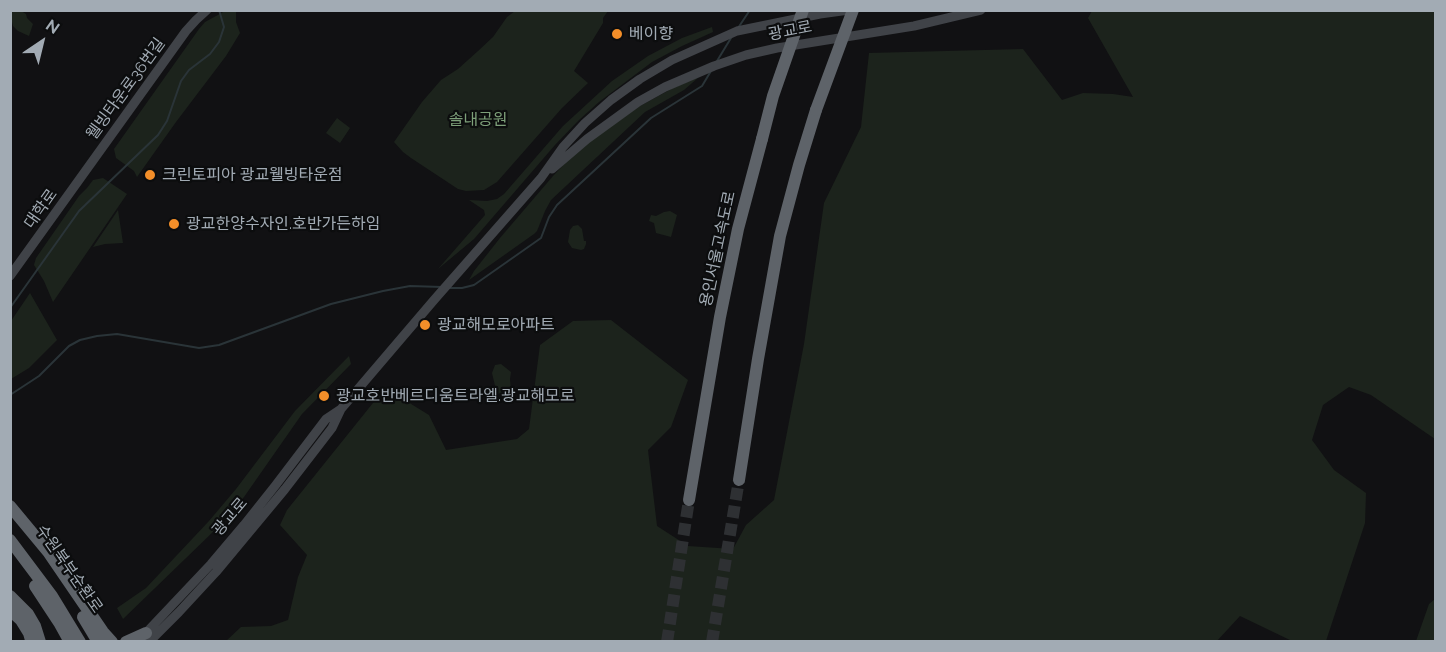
<!DOCTYPE html>
<html>
<head>
<meta charset="utf-8">
<style>
	body { margin:0 }
	#map { position:relative; width:1446px; height:652px; overflow:hidden; background:#111113; font-family:Raleway,sans-serif }
	canvas { display:block }
	.frame { position:absolute; inset:0; border:12px solid #a2abb4; pointer-events:none }
	.north { position:absolute; left:12px; top:12px; width:60px; height:60px; -webkit-text-stroke:4px #0c0d0e; paint-order:stroke; rotate:35deg; font-size:16px; font-weight:700; line-height:24px; text-align:center; color:#a2abb4 }
	.north::after { content:''; display:block; margin:auto; width:21px; height:27px; background:#a2abb4; clip-path:polygon(50% 0,100% 100%,50% 72%,0 100%) }
</style>
</head>
<body>
<div id="map">
<canvas width="1446" height="652"></canvas>
<div class="frame"></div>
<div class="north">N</div>
</div>
<script>
const context = document.querySelector('canvas').getContext('2d');
context.lineJoin = 'round';
function fill(path, color) {
  context.fillStyle = color;
  context.fill(path, 'evenodd');
}
function toPath(rows) {
  const path = new Path2D();
  for (const r of rows) {
    path.moveTo(r[0], r[1]);
    for (let i = 2; i < r.length; i += 2) path.lineTo(r[i], r[i + 1]);
  }
  return path;
}
function trace(path, color, width, dash) {
  context.strokeStyle = color;
  context.lineWidth = width;
  context.lineCap = dash ? 'butt' : 'round';
  context.setLineDash(dash || []);
  context.stroke(path);
}
function label(font, color, halo, rows, align = 'center') {
  context.font = font + ' Raleway,"Noto Sans KR",sans-serif';
  context.lineWidth = 4.5;
  context.setLineDash([]);
  context.textBaseline = 'middle';
  context.strokeStyle = halo;
  context.fillStyle = color;
  for (const [text, x, y, turn = 0] of rows) {
    context.save();
    context.translate(x, y);
    context.rotate((+turn || 0) * Math.PI / 180);
    context.textAlign = isNaN(turn) ? turn : align;
    if (halo) context.strokeText(text, 0, 0);
    context.fillText(text, 0, 0);
    context.restore();
  }
}
const green = toPath([
	[227,10,236,11,236,22,240,33,226,56,176,122,137,177,134,171,116,158,114,149,199,29,205,22],
	[12,11,21,11,26,14,27,18,33,24,29,36,18,31,13,26,11,18],
	[515,11,608,11,603,18,603,23,574,71,588,83,562,108,497,182,484,190,466,191,458,189,411,158,403,152,394,142,422,102,441,80,458,69,478,51,493,37,507,17],
	[1092,11,1435,11,1435,439,1371,395,1349,387,1323,405,1312,440,1334,470,1366,493,1365,523,1326,641,1292,641,1240,616,1216,642,226,641,241,627,271,626,288,620,298,577,307,555,280,525,287,510,385,388,429,415,446,450,517,439,529,429,540,345,573,321,611,320,688,380,671,427,648,450,657,526,688,546,733,549,746,525,774,500,804,344,824,203,861,127,869,53,1023,49,1062,100,1083,93,1113,94,1133,97,1088,18],
	[712,27,713,32,682,46,652,62,599,102,579,120,555,145,474,239,438,269,485,215,484,210,469,200,487,201,497,199,504,194,563,126,612,81,648,56,682,38],
	[699,77,684,90,645,112,551,200,545,211,537,231,534,234,469,280,474,271,500,238,553,176,570,158,590,141,640,106,673,88],
	[337,118,350,128,340,143,326,133],
	[103,178,127,194,53,302,44,281,34,265,36,258,79,196,87,188,93,180],
	[118,210,123,243,105,244,93,247],
	[670,211,677,215,671,237,656,233,654,223,649,221,651,215,656,216,664,212],
	[578,225,582,229,584,241,586,241,586,244,584,249,581,250,572,248,568,242,570,230,573,226],
	[30,293,57,340,29,368,11,379,11,321],
	[349,356,351,364,302,414,244,497,216,529,123,619,117,608,146,588,209,521,236,489,295,411],
	[501,364,511,372,510,379,511,391,497,394,492,373,495,365],
	[1435,599,1435,641,1416,641,1429,604]
]);
const stream = toPath([
	[738,28,750,10],
	[717,61,731,38],
	[448,288,462,288,474,285,541,238,549,217,557,205,651,118,702,86,711,71],
	[10,308,79,211,158,135,167,121,181,81,189,70,210,54,219,42,224,27,219,10],
	[10,395,39,376,69,346,80,340,97,336,117,334,199,348,219,345,331,304,383,291,410,286,442,287]
]);
const highwayTunnel = toPath([
	[667,642,689,500],
	[712,642,739,480]
]);
const secondary = toPath([
	[552,169,587,139,638,102,665,87,714,66,746,55,777,48,914,26,981,10],
	[10,276,186,31,196,20,207,10],
	[142,637,211,564,244,525,275,486,326,419,341,409],
	[149,642,179,612,216,572,285,489,332,428,341,409,434,300,541,178,563,147,585,123,611,100,640,79,672,60,737,31,820,14,849,10]
]);
const highway = toPath([
	[739,480,758,359,780,236,799,165,816,110],
	[689,500,720,317,738,229,762,139],
	[10,506,49,553,103,632,112,642],
	[10,540,52,596,80,642],
	[35,586,60,624,70,642],
	[10,596,28,614,35,626,40,642],
	[10,610,21,620,29,633,31,640],
	[83,617,98,642],
	[126,642,146,633]
]);
const highwayBridge = toPath([
	[816,110,853,10],
	[762,139,773,96,803,10]
]);
const markers = [
	[617,34,6,"#f38e29"],
	[150,175,6,"#f38e29"],
	[174,224,6,"#f38e29"],
	[425,325,6,"#f38e29"],
	[324,396,6,"#f38e29"]
];
const streetNames = [
	["광교로",790,31,-11],
	["웰빙타운로36번길",126,89,-54],
	["대학로",41,209,-55],
	["용인서울고속도로",718,249,-78],
	["광교로",230,517,-50],
	["수원북부순환로",69,569,55]
];
const poiNames = [
	["베이향",629,34],
	["크린토피아 광교웰빙타운점",162,175],
	["광교한양수자인.호반가든하임",186,224],
	["광교해모로아파트",437,325],
	["광교호반베르디움트라엘.광교해모로",336,396]
];
const parkNames = [
	["솔내공원",478,120]
];
fill(green, '#1c231c');
trace(stream, '#2a3438', 2);
trace(highwayTunnel, '#2e3033', 12, [12, 6]);
trace(secondary, '#404348', 9);
trace(highway, '#5e6369', 12);
trace(highwayBridge, '#5e6369', 12);
for (const [x, y, r, color] of markers) {
  const dot = new Path2D();
  dot.arc(x, y, r, 0, 2 * Math.PI);
  context.fillStyle = color;
  context.fill(dot);
  trace(dot, '#0c0d0e', 2);
}
label('16px', '#a2abb4', '#0c0d0e', streetNames);
label('16px', '#a2abb4', '#0c0d0e', poiNames, 'left');
label('16px', '#7d9f79', '#0c0d0e', parkNames);
</script>
</body>
</html>
